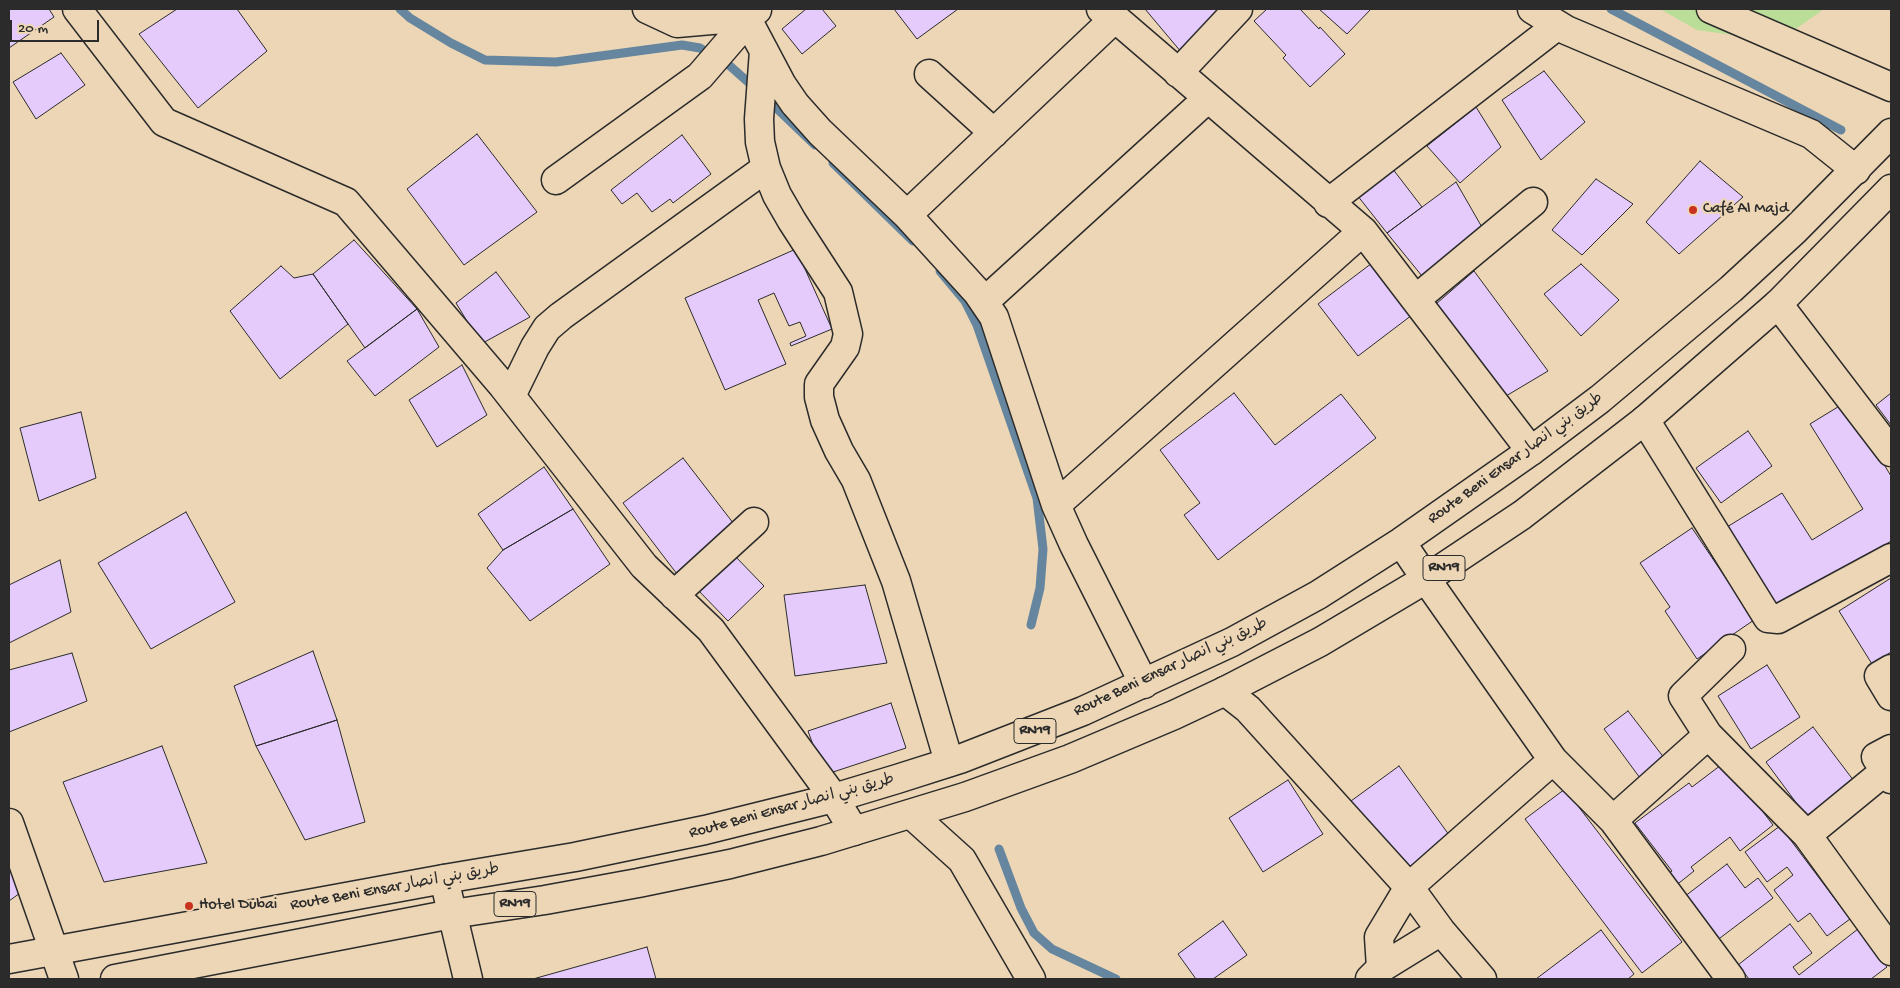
<!DOCTYPE html>
<html>
<head>
<meta charset="utf-8">
<style>
	body { margin:0 }
	#map { position:relative; width:1900px; height:988px; overflow:hidden; background:#edd6b5; font-family:"Gochi Hand",sans-serif }
	canvas { display:block }
	.frame { position:absolute; inset:0; border:10px solid #2b2b2b; pointer-events:none }
	.scale { position:absolute; left:10px; top:20px; width:89px; height:22px; box-sizing:border-box; border:2px solid #2b2b2b; border-top:0; padding-left:6px; font-size:15px; line-height:18px; white-space:nowrap; color:#2b2b2b; -webkit-text-stroke:4px #edd6b5; paint-order:stroke }
</style>
</head>
<body>
<div id="map">
<canvas width="1900" height="988"></canvas>
<div class="frame"></div>
<div class="scale">20 m</div>
</div>
<script>
const context = document.querySelector('canvas').getContext('2d');
context.lineJoin = 'round';
function fill(path, color) {
  context.fillStyle = color;
  context.fill(path, 'evenodd');
}
function toPath(rows) {
  const path = new Path2D();
  for (const r of rows) {
    path.moveTo(r[0], r[1]);
    for (let i = 2; i < r.length; i += 2) path.lineTo(r[i], r[i + 1]);
  }
  return path;
}
function trace(path, color, width, dash) {
  context.strokeStyle = color;
  context.lineWidth = width;
  context.lineCap = dash ? 'butt' : 'round';
  context.setLineDash(dash || []);
  context.stroke(path);
}
function label(font, color, halo, rows, align = 'center') {
  context.font = font + ' "Gochi Hand","Playpen Sans Arabic",sans-serif';
  context.lineWidth = 4.5;
  context.setLineDash([]);
  context.textBaseline = 'middle';
  context.strokeStyle = halo;
  context.fillStyle = color;
  for (const [text, x, y, turn = 0] of rows) {
    context.save();
    context.translate(x, y);
    context.rotate((+turn || 0) * Math.PI / 180);
    context.textAlign = isNaN(turn) ? turn : align;
    if (halo) context.strokeText(text, 0, 0);
    context.fillText(text, 0, 0);
    context.restore();
  }
}
const green = toPath([
	[1660,9,1822,9,1820,12,1778,41,1697,30]
]);
const stream = toPath([
	[400,9,410,18,451,43,485,60,556,62,682,45,700,48,730,66,757,90],
	[1611,9,1841,130],
	[767,99,815,145],
	[833,163,913,241],
	[940,271,965,301,977,325,1037,498,1043,549,1040,588,1031,625],
	[999,849,1021,908,1034,933,1052,949,1116,979]
]);
const building = toPath([
	[9,9,49,9,54,17,9,48,9,9],
	[177,9,237,9,267,51,198,108,139,34,177,9],
	[806,9,822,9,836,26,802,54,782,29,806,9],
	[894,9,958,9,917,39,894,9],
	[1145,9,1226,9,1182,53,1145,9],
	[1267,9,1300,9,1319,29,1320,27,1345,54,1310,87,1283,58,1286,55,1254,21,1267,9],
	[1319,9,1371,9,1347,34,1319,9],
	[61,53,85,85,36,119,13,82,61,53],
	[1544,71,1585,122,1541,160,1502,100,1544,71],
	[1476,107,1501,147,1460,183,1427,146,1476,107],
	[477,134,537,212,464,265,407,189,477,134],
	[682,135,711,174,673,203,670,199,652,212,637,193,622,204,611,190,682,135],
	[1700,161,1743,197,1679,254,1646,222,1700,161],
	[1392,168,1422,207,1387,233,1357,195,1392,168],
	[1596,179,1633,204,1582,255,1552,230,1596,179],
	[1456,182,1483,229,1422,276,1387,233,1456,182],
	[354,240,417,309,365,348,313,274,354,240],
	[796,249,832,329,791,346,790,343,806,336,800,322,789,326,774,293,758,300,786,364,725,390,685,298,796,249],
	[1376,260,1416,312,1358,356,1318,304,1376,260],
	[1581,264,1619,300,1581,336,1544,294,1581,264],
	[281,266,294,278,313,274,348,324,280,379,230,311,281,266],
	[1474,271,1548,371,1506,396,1436,304,1474,271],
	[496,272,530,317,481,344,456,303,496,272],
	[417,309,439,347,375,396,347,361,417,309],
	[462,365,487,415,437,447,409,400,462,365],
	[1234,393,1275,445,1341,394,1376,438,1218,560,1184,515,1200,503,1160,450,1234,393],
	[1891,393,1891,425,1876,405,1891,393],
	[1846,402,1891,476,1891,541,1779,610,1727,527,1782,493,1812,540,1863,509,1810,424,1846,402],
	[81,412,96,478,39,501,20,428,81,412],
	[1748,431,1772,466,1721,503,1696,468,1748,431],
	[683,458,737,528,677,574,623,503,683,458],
	[544,467,573,509,503,550,478,514,544,467],
	[573,509,610,564,530,621,487,568,503,550,573,509],
	[186,512,235,602,151,649,98,563,186,512],
	[1692,528,1754,620,1697,659,1665,611,1670,607,1640,563,1692,528],
	[733,554,764,586,728,621,697,589,733,554],
	[60,560,71,612,9,643,9,585,60,560],
	[1891,578,1891,652,1872,664,1839,611,1891,578],
	[865,585,887,663,795,676,784,595,865,585],
	[313,651,337,720,256,746,234,686,313,651],
	[72,653,87,701,9,732,9,670,72,653],
	[1767,665,1800,717,1751,749,1718,696,1767,665],
	[891,703,906,748,824,775,808,731,891,703],
	[1628,711,1665,759,1640,778,1604,729,1628,711],
	[337,720,365,822,305,840,256,746,337,720],
	[1813,727,1854,781,1806,816,1766,762,1813,727],
	[162,746,207,863,104,882,63,782,162,746],
	[1725,762,1773,825,1740,851,1730,837,1691,867,1694,871,1674,887,1665,876,1672,871,1635,823,1689,783,1692,787,1725,762],
	[1399,766,1452,839,1405,874,1351,801,1399,766],
	[1288,780,1323,834,1263,872,1229,818,1288,780],
	[1565,789,1682,942,1642,973,1525,819,1565,789],
	[1780,826,1850,919,1827,936,1810,913,1798,922,1774,890,1793,875,1787,867,1767,882,1745,852,1780,826],
	[9,861,27,888,9,901,9,861],
	[1727,864,1745,888,1758,878,1773,898,1716,941,1684,897,1727,864],
	[1223,921,1247,955,1213,979,1196,979,1178,954,1223,921],
	[1790,924,1812,953,1793,967,1799,975,1858,929,1887,967,1871,979,1749,979,1738,965,1790,924],
	[1601,930,1634,974,1628,979,1536,979,1601,930],
	[647,947,656,979,533,979,647,947]
]);
const minor = toPath([
	[77,9,164,122,346,202,503,386,644,566,711,630,834,798,854,831],
	[647,9,677,23,746,17,757,10],
	[1101,9,1115,18,1363,231,1531,451],
	[1532,9,1566,30,1811,134,1856,170],
	[1711,9,1891,87],
	[746,17,782,85,795,104,820,132,907,215,977,292,994,317,1056,505,1074,545,1144,684],
	[764,51,759,119,760,142,766,168,777,195,792,221,838,292,848,334,845,347,819,384,819,397,825,420,839,451,856,480,896,581,949,762],
	[1178,73,1238,9],
	[929,74,994,133],
	[556,180,700,76,737,33,746,17,749,9],
	[1328,203,1558,25],
	[907,215,1115,18],
	[1416,299,1533,202],
	[984,302,1207,99],
	[1778,304,1891,452],
	[511,396,535,347,547,328,561,316,766,168],
	[1645,420,1768,618,1778,619,1891,558],
	[1056,505,1363,231],
	[1426,579,1553,760,1613,820,1731,979],
	[674,595,754,522],
	[1731,649,1683,696,1708,735,1807,835,1891,951],
	[1891,669,1879,676,1891,696],
	[1225,691,1248,709,1409,887,1441,931,1482,979],
	[1891,779,1876,757,1891,749],
	[911,814,962,860,1031,979],
	[1613,820,1708,735],
	[9,823,64,979],
	[1807,835,1885,771],
	[444,879,468,979],
	[1381,968,1379,937,1409,887,1553,760],
	[1370,979,1381,968,1441,931]
]);
const highway = toPath([
	[1401,542,1426,579],
	[9,959,444,879,575,857,705,830,834,798,897,779,960,759,1083,711,1232,642,1318,595,1401,542,1531,451,1600,399,1731,289,1795,230,1891,133],
	[115,979,452,914,545,900,638,883,730,864,821,841,965,797,1070,759,1174,715,1225,691,1320,642,1426,579,1522,515,1645,420,1778,304,1891,189]
]);
const markers = [
	[1693,210,5,"#c8321e"],
	[189,906,5,"#c8321e"]
];
const shields = [
	[1444,568,42],
	[1035,731,42],
	[515,904,42]
];
const shieldNames = [
	["RN19",1444,568],
	["RN19",1035,731],
	["RN19",515,904]
];
const poiNames = [
	["Café Al Majd",1703,210],
	["Hotel Dubai",199,906]
];
const streetNames = [
	["Route Beni Ensar طريق بني انصار",1516,459,-36],
	["Route Beni Ensar طريق بني انصار",1171,668,-25],
	["Route Beni Ensar طريق بني انصار",792,807,-15],
	["Route Beni Ensar طريق بني انصار",395,888,-10]
];
fill(green, '#badd97');
trace(stream, '#65869e', 9);
fill(building, '#e5cbfb');
trace(building, '#2b2b2b', 1);
trace(minor, '#2b2b2b', 31);
trace(highway, '#2b2b2b', 31);
trace(minor, '#edd6b5', 28);
trace(highway, '#edd6b5', 28);
for (const [x, y, r, color] of markers) {
  const dot = new Path2D();
  dot.arc(x, y, r, 0, 2 * Math.PI);
  context.fillStyle = color;
  context.fill(dot);
  trace(dot, '#edd6b5', 2);
}
for (const [x, y, w] of shields) {
  const box = new Path2D();
  box.roundRect(x - w / 2, y - 12.5, w, 25, 4);
  context.fillStyle = '#edd6b5';
  context.fill(box);
  trace(box, '#2b2b2b', 1);
}
label('bold 15px', '#2b2b2b', null, shieldNames);
label('16px', '#2b2b2b', '#edd6b5', poiNames, 'left');
label('16px', '#2b2b2b', '#edd6b5', streetNames);
</script>
</body>
</html>
